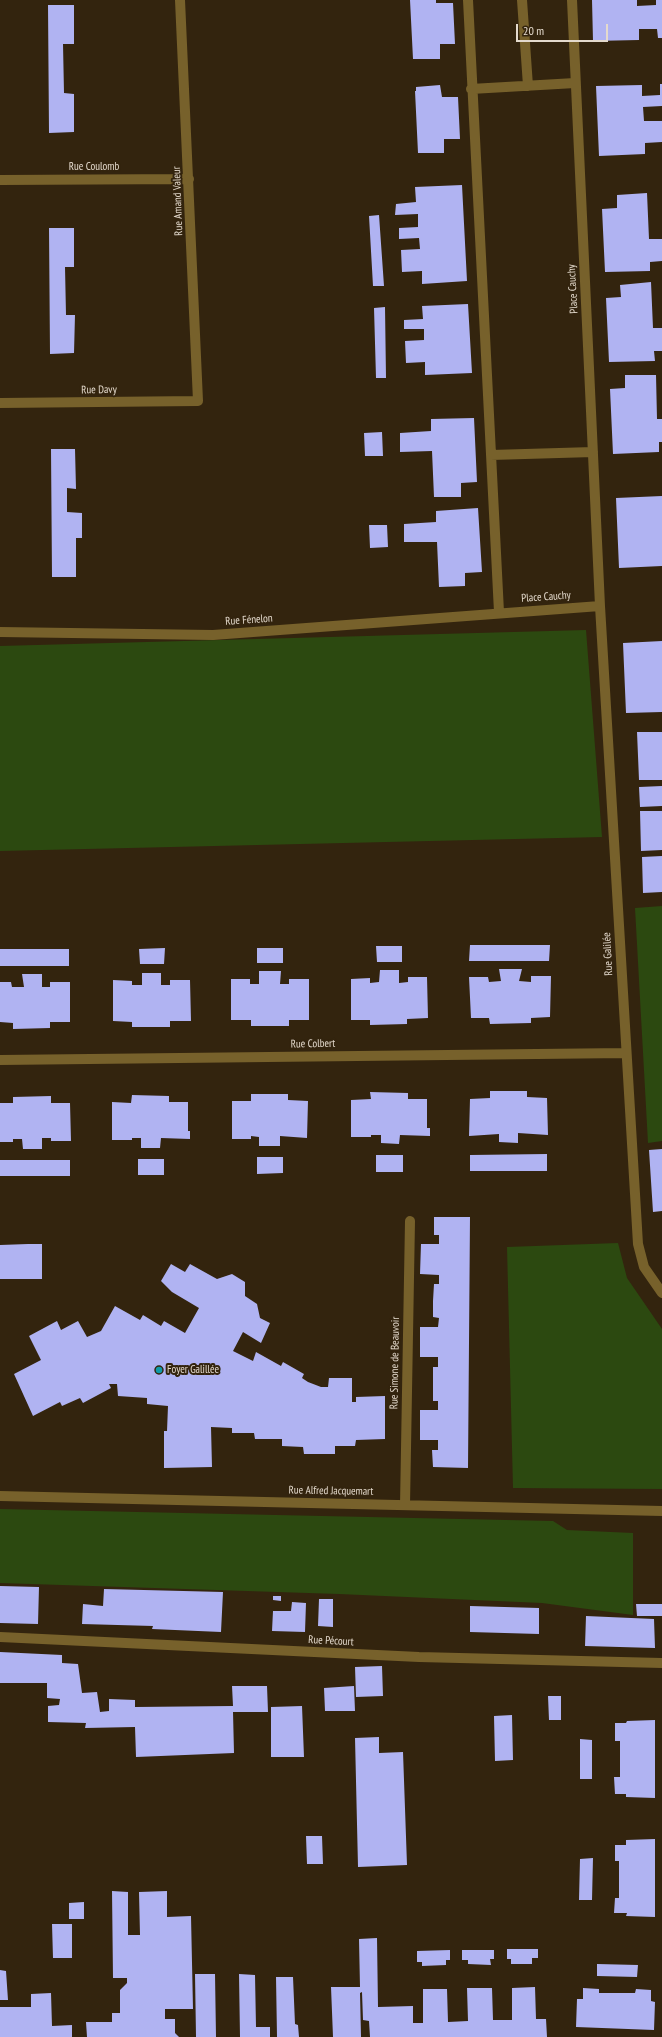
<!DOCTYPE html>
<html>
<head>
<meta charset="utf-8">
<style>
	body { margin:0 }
	#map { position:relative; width:662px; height:2037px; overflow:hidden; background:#33240e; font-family:"PT Sans Narrow",sans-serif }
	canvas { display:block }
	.scale { position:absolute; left:516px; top:24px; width:92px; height:18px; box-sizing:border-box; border:2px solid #e4dacd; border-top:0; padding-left:5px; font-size:12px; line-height:14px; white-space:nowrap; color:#e4dacd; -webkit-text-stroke:3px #33240e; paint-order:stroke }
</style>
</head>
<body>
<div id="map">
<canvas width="662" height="2037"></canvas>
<div class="scale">20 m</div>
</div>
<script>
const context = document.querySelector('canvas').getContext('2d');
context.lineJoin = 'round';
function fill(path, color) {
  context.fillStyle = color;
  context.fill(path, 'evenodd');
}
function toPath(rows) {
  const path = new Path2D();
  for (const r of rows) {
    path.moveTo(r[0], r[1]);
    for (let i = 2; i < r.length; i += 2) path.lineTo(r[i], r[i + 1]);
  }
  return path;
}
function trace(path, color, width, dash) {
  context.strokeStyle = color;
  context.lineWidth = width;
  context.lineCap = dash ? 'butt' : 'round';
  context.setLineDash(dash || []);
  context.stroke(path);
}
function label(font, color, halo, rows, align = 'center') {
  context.font = font + ' "PT Sans Narrow",sans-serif';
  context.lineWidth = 4;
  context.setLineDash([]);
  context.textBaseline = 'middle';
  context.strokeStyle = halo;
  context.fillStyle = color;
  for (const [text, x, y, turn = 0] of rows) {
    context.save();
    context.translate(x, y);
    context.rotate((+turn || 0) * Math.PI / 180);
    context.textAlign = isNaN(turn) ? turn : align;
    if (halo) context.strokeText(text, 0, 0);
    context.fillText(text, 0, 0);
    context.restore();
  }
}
const green = toPath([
	[586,630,602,837,0,851,0,646],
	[662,906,662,1141,648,1143,635,908],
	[618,1243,627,1278,662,1329,662,1489,513,1488,507,1247],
	[0,1509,553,1521,567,1530,633,1533,633,1615,542,1603,339,1594,0,1583]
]);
const building = toPath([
	[410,0,436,0,436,3,453,3,455,44,440,44,440,59,413,59],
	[592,0,637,0,637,6,656,5,656,0,662,0,662,38,658,38,657,29,639,29,639,40,593,41],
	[48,5,74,5,74,44,63,44,64,93,74,94,74,132,49,133],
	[660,84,662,84,662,106,643,107,644,121,662,121,662,142,645,143,645,154,599,156,596,86,642,85,642,96,660,95],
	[440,85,442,97,458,97,460,139,444,139,444,153,418,153,415,91,416,91,416,87],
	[462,185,467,281,422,284,422,271,402,272,401,250,420,249,419,238,399,239,399,228,418,227,418,214,395,215,396,204,416,202,415,187],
	[647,193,649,239,662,239,662,261,650,262,650,271,605,272,602,209,617,208,617,195],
	[379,215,384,286,373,286,369,216],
	[49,228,74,228,74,267,65,267,66,315,75,315,74,353,50,354],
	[651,282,653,328,662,328,662,351,654,351,655,361,609,362,606,298,621,297,620,285],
	[468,304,472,373,425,375,425,362,406,363,405,341,424,340,424,329,404,329,404,320,423,319,422,306],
	[385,307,386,378,376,378,374,308],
	[625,375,656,375,657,419,662,419,662,442,659,442,659,452,613,454,610,389,625,388],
	[474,418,477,482,461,483,461,497,434,497,432,451,400,452,400,433,431,431,431,419],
	[382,432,383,456,365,456,364,433],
	[51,449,75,449,76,489,67,488,67,512,82,513,82,538,76,538,76,577,52,577],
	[662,496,662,566,619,568,616,498],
	[478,508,482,572,465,573,465,586,439,587,437,542,404,542,404,524,436,522,436,511],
	[369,525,387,525,388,547,370,548],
	[662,641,662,712,626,713,623,643],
	[637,732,662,732,662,780,639,780],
	[662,786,662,806,640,807,639,787],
	[640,811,662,811,662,850,641,851],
	[662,856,662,892,643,893,642,857],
	[470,945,550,945,549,961,469,961],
	[376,946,402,946,402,962,377,962],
	[165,948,164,964,140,964,139,949],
	[257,948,283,948,283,963,257,963],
	[0,949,69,949,69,966,0,966],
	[499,969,522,969,519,981,531,982,531,976,551,976,550,1017,531,1018,531,1023,490,1024,489,1018,471,1018,469,977,488,977,489,982,501,981],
	[380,970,399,970,399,983,408,982,408,977,427,977,428,1018,407,1019,407,1024,370,1025,370,1020,351,1020,351,979,370,978,370,983,379,982],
	[259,971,281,971,280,984,289,984,289,979,309,979,309,1020,289,1020,289,1026,251,1026,251,1020,231,1020,231,979,250,979,250,984,259,984],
	[142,973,161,973,161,985,170,985,170,980,190,980,191,1021,170,1021,170,1027,132,1027,132,1022,113,1021,113,980,132,981,132,985,142,985],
	[22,974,42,974,42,987,50,987,50,982,70,982,70,1022,50,1022,50,1028,13,1029,13,1023,0,1022,0,982,11,982,12,987,24,987],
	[490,1091,527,1091,527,1097,547,1098,548,1135,518,1133,518,1143,499,1142,499,1134,469,1136,470,1099,490,1098],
	[370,1092,408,1093,408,1099,427,1099,427,1128,430,1128,430,1136,400,1135,399,1144,381,1143,381,1135,371,1135,371,1137,351,1137,351,1100,371,1099],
	[251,1094,288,1094,288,1100,308,1101,307,1138,280,1136,280,1146,259,1146,259,1137,251,1136,251,1139,232,1139,232,1101,251,1101],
	[132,1095,169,1096,169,1102,188,1102,188,1131,190,1131,190,1139,161,1138,160,1148,141,1148,141,1138,132,1138,132,1140,112,1140,112,1102,131,1103],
	[51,1096,51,1103,70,1103,71,1141,51,1141,51,1138,42,1138,42,1149,23,1149,22,1139,13,1139,13,1142,0,1142,0,1103,13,1103,13,1097],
	[662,1149,662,1211,653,1212,649,1150],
	[547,1154,547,1171,470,1171,470,1155],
	[376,1155,403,1155,403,1172,376,1172],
	[257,1157,283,1157,283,1173,257,1174],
	[138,1159,164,1159,164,1175,138,1175],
	[0,1160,70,1160,70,1176,0,1176],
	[434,1217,470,1217,468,1468,433,1467,432,1450,438,1450,438,1440,420,1440,420,1410,438,1410,438,1401,433,1401,433,1367,438,1367,438,1357,420,1357,420,1327,438,1327,439,1318,433,1317,433,1301,434,1284,439,1284,439,1275,420,1274,421,1244,439,1244,439,1235,434,1235],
	[28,1244,42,1244,42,1279,0,1279,0,1245],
	[171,1264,185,1272,190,1264,217,1279,232,1274,245,1282,245,1296,257,1304,260,1318,270,1323,261,1343,243,1332,233,1351,253,1361,256,1352,281,1366,283,1362,304,1374,302,1378,308,1382,321,1387,328,1387,329,1378,352,1378,352,1402,356,1402,356,1397,385,1396,385,1439,356,1440,355,1446,335,1446,335,1454,304,1454,303,1447,282,1446,282,1439,255,1439,254,1433,232,1433,232,1428,211,1427,212,1467,164,1468,164,1431,167,1431,168,1406,147,1404,147,1398,118,1396,117,1384,109,1384,111,1388,83,1403,80,1398,62,1406,60,1402,33,1416,14,1374,41,1360,29,1336,57,1321,61,1330,78,1321,87,1337,101,1331,115,1306,140,1320,143,1315,161,1326,164,1321,185,1333,199,1308,172,1292,161,1281],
	[0,1586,39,1587,38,1624,0,1623],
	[104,1589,223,1592,221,1632,152,1629,153,1626,82,1624,83,1604,103,1606],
	[273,1596,281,1596,281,1601,273,1600],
	[319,1599,333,1599,333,1627,318,1626],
	[292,1602,306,1603,305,1632,272,1631,273,1611,291,1611],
	[636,1604,662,1604,662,1616,637,1616],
	[470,1606,539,1608,539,1634,470,1632],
	[586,1616,654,1619,655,1648,585,1646],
	[0,1652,62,1655,62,1663,78,1664,82,1693,97,1692,100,1712,109,1711,109,1699,135,1700,135,1707,233,1706,232,1686,267,1686,268,1712,233,1712,234,1753,136,1757,135,1727,85,1728,86,1723,48,1722,48,1706,59,1705,60,1699,47,1698,47,1683,0,1683],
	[382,1666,383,1696,356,1697,355,1667],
	[354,1686,355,1711,325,1711,324,1688],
	[548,1696,561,1696,561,1720,549,1720],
	[302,1706,304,1757,271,1757,271,1707],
	[512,1715,513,1760,495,1761,494,1716],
	[655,1720,655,1798,626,1797,626,1794,615,1794,614,1777,620,1777,620,1741,615,1741,615,1723,626,1723,627,1721],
	[379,1737,379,1753,403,1752,407,1865,358,1867,355,1738],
	[580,1739,592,1740,592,1779,580,1779],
	[306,1836,322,1836,323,1864,307,1864],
	[655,1839,655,1917,626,1916,627,1913,614,1913,615,1898,619,1898,619,1861,615,1861,615,1845,626,1845,626,1840],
	[593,1858,592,1900,579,1900,580,1859],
	[112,1891,128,1892,128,1935,140,1935,139,1892,167,1891,167,1917,191,1916,193,2009,165,2009,165,2019,175,2019,175,2033,179,2037,87,2037,86,2022,112,2022,112,2013,120,2013,120,1990,127,1983,127,1978,113,1978],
	[84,1902,84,1919,69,1919,69,1903],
	[52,1924,72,1924,72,1958,53,1958],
	[377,1938,378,2007,413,2006,413,2023,423,2023,423,1989,447,1989,448,2022,468,2021,467,1988,492,1988,493,2020,512,2020,512,1988,535,1987,536,2019,546,2019,547,2037,370,2037,369,2021,363,2020,362,1992,360,1993,361,2037,333,2037,331,1987,360,1987,359,1939],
	[507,1949,538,1949,538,1958,532,1958,532,1964,511,1964,511,1959,507,1959],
	[450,1950,450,1960,446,1960,446,1965,422,1966,422,1962,417,1962,417,1951],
	[462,1950,494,1950,494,1959,490,1959,491,1965,468,1964,468,1960,462,1960],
	[597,1964,638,1965,637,1977,597,1976],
	[0,1970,6,1971,8,2000,0,2000],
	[195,1974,215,1974,216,2037,196,2037],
	[239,1974,255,1975,256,2027,270,2027,270,2037,240,2037],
	[276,1977,293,1977,295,2024,298,2025,299,2037,277,2037],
	[583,1988,599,1989,599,1993,635,1993,636,1989,651,1990,651,2001,655,2002,654,2030,576,2027,577,1999,583,1999],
	[51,1993,52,2026,72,2025,72,2037,0,2037,0,2007,31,2007,31,1994]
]);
const minor = toPath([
	[468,0,499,612],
	[522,0,528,86],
	[572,0,600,606,638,1244,644,1267,662,1293],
	[471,89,575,83],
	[0,180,189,179],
	[0,403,198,401,180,0],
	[491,455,593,452],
	[0,632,213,635,600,606],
	[0,1060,626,1053],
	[0,1496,662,1511],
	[405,1505,410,1221],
	[0,1637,419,1657,662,1663]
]);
const markers = [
	[159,1370,4,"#0f9aa8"]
];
const streetNames = [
	["Rue Coulomb",94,167],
	["Rue Amand Valeur",178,201,-92],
	["Place Cauchy",573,289,-93],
	["Rue Davy",99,390,-1],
	["Place Cauchy",546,597,-4],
	["Rue Fénelon",249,620,-4],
	["Rue Galilée",608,954,-93],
	["Rue Colbert",313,1044,-1],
	["Rue Simone de Beauvoir",395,1363,-89],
	["Rue Alfred Jacquemart",331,1491,1],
	["Rue Pécourt",331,1641,3]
];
const poiNames = [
	["Foyer Galillée",167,1370]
];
fill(green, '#2c4910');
fill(building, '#b0b3f2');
trace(minor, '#77612b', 10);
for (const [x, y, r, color] of markers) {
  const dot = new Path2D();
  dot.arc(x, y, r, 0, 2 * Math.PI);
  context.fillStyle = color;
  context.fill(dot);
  trace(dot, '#33240e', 1.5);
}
label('11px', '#e4dacd', '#33240e', streetNames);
label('11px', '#e4dacd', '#33240e', poiNames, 'left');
</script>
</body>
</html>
